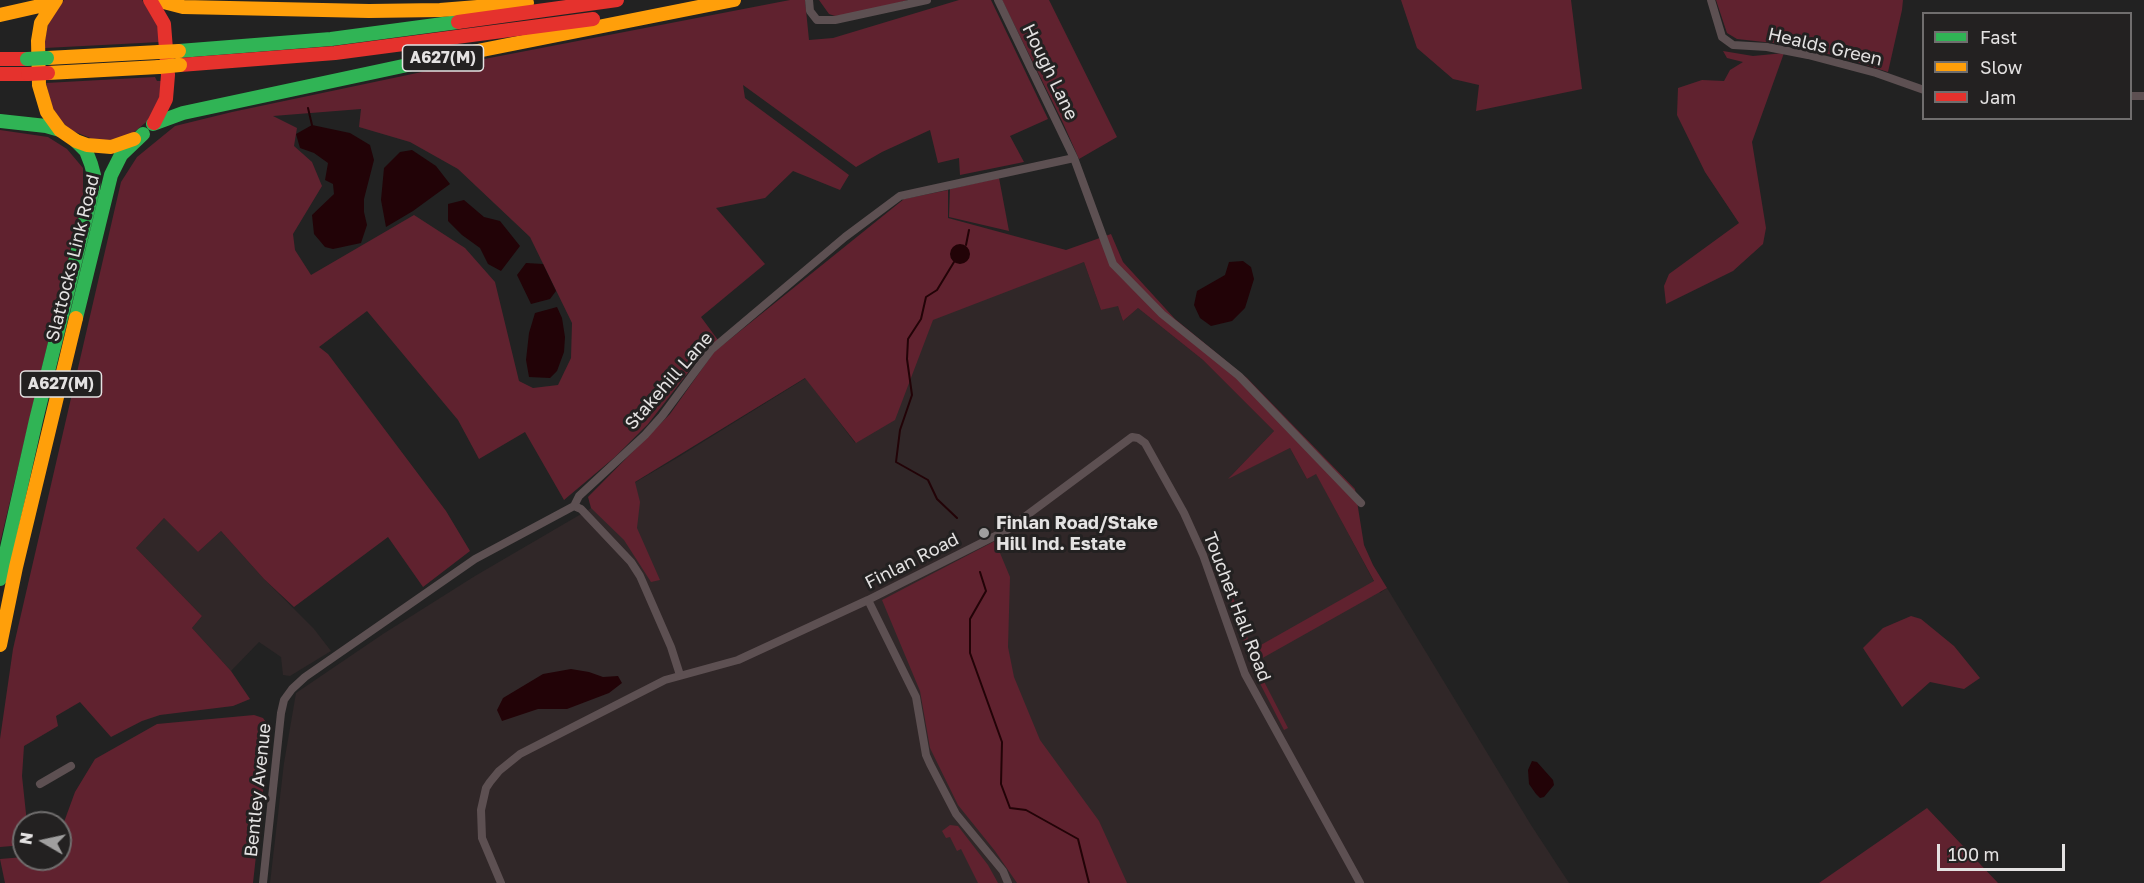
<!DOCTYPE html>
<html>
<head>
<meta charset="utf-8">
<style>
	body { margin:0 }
	#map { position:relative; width:2144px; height:883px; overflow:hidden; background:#222; font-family:"Golos Text",sans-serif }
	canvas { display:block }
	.legend { position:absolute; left:1922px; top:12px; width:210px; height:108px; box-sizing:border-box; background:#232121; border:2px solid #706e6e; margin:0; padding:8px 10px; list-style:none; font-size:18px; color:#e4e2e2 }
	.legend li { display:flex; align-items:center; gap:12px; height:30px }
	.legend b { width:30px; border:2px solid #706e6e }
	.north { position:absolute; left:12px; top:811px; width:60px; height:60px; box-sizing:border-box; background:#232121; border:2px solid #706e6e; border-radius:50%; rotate:279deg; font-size:16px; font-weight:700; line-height:24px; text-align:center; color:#e4e2e2 }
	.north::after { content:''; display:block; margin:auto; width:21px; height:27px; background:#a09f9f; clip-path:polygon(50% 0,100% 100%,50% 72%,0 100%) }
	.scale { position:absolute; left:1937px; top:844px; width:128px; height:27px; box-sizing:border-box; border:3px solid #e4e2e2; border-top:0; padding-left:8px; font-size:18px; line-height:21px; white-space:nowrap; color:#e4e2e2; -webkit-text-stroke:4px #232121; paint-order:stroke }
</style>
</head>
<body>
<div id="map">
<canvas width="2144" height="883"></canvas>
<ul class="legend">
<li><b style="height:8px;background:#30b455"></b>Fast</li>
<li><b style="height:8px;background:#ff9f0a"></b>Slow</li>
<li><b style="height:8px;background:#e5322d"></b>Jam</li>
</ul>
<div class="north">N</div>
<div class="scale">100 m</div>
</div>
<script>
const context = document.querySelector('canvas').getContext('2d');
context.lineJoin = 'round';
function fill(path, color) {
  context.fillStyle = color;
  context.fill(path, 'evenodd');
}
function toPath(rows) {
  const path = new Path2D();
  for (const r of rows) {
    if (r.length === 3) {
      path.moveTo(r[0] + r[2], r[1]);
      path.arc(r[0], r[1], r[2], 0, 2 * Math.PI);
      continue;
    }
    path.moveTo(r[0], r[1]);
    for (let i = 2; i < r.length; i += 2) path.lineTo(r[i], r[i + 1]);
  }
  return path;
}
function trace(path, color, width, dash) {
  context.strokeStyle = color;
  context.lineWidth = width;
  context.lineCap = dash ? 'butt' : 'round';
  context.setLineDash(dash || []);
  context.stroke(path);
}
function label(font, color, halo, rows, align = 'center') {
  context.font = font + ' "Golos Text",sans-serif';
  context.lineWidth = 6;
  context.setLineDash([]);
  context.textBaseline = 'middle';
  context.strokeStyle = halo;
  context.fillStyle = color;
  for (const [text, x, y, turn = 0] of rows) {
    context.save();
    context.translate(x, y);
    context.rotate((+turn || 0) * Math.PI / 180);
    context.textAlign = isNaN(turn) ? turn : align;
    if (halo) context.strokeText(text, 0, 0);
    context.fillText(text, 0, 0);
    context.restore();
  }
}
const built = toPath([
	[1084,262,1101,310,1118,305,1123,321,1138,308,1203,360,1274,431,1230,477,1290,448,1307,479,1316,473,1380,593,1387,588,1531,825,1569,883,270,883,284,763,296,693,383,634,475,576,677,458,806,378,855,443,932,316],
	[164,518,198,552,221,531,264,579,314,629,331,651,290,676,283,675,281,657,259,642,231,671,192,628,202,616,136,548]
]);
const green = toPath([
	[64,0,142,0,157,24,160,42,45,48,44,43,49,21],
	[790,0,805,0,809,40,833,38,959,0,991,0,1048,119,1010,136,1024,162,960,175,959,158,938,163,930,130,882,152,856,167,743,85,745,98,849,175,840,190,793,171,765,198,716,208,765,264,701,317,718,340,704,352,648,424,615,457,564,500,525,432,479,459,458,420,367,311,319,347,328,354,446,511,470,551,423,587,388,537,294,607,264,579,221,531,198,552,164,518,136,548,202,616,192,628,231,671,250,699,233,706,160,715,142,721,111,737,80,702,56,716,58,726,24,746,22,776,27,823,24,823,24,845,0,847,0,739,13,649,121,182,137,157,175,126,232,112,474,61],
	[361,109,359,127,410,142,458,169,530,237,572,323,571,358,558,385,533,388,519,381,495,282,465,248,414,215,311,275,295,250,293,234,322,186,312,162,294,146,297,128,273,116],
	[819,0,908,0,864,12,835,16,829,14],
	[1002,0,1049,0,1117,137,1079,159,1063,123],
	[1401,0,1571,0,1582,89,1476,111,1479,85,1453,79,1417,48],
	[1716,0,1903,0,1902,10,1888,72,1837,56,1782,44,1737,39,1727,33],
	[1723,51,1753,56,1784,53,1752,142,1766,228,1763,244,1733,271,1666,304,1664,286,1669,274,1739,223,1705,172,1677,115,1678,88,1702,80,1724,81,1730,70,1743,62,1727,58],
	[155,77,157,81,162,81,161,97,151,118,132,134,111,141,93,139,70,130,62,122,52,107,46,83],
	[0,130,48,137,67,149,83,168,83,196,0,543],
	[999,178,1009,231,949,217,950,189],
	[948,190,948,218,1066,250,1111,234,1123,262,1175,319,1247,378,1355,489,1364,545,1373,565,1387,588,1259,660,1255,664,1288,728,1284,730,1252,668,1228,590,1230,589,1252,650,1374,581,1316,474,1307,479,1290,448,1228,479,1274,431,1203,360,1138,308,1123,321,1118,306,1101,310,1084,262,933,320,895,420,856,443,805,378,635,482,640,502,637,528,660,580,651,582,624,540,591,508,588,497,670,414,714,352,904,199],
	[995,541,1010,577,1008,647,1014,677,1040,740,1099,821,1127,883,1017,883,995,851,958,805,930,748,920,691,882,600],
	[1911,616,1921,619,1954,646,1980,678,1964,689,1930,682,1902,707,1863,648,1883,628],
	[254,715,263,718,270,728,253,883,5,883,0,859,24,857,24,859,60,859,60,833,75,792,95,759,157,724],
	[1927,808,1998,883,1819,883],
	[950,825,958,826,988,865,998,883,978,883,961,849,957,851,950,837,946,838,942,831]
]);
const water = toPath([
	[312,125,350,133,370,145,374,160,364,199,364,212,367,225,361,243,333,249,325,247,314,234,312,215,334,194,333,184,325,180,328,163,314,153,300,148,296,134],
	[412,150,436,166,450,184,413,211,386,227,381,200,384,168,400,152],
	[464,200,484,217,500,221,520,246,501,271,488,264,480,248,462,235,448,221,448,204],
	[960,254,10],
	[1243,261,1251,267,1254,279,1245,308,1232,321,1211,326,1200,318,1194,305,1197,291,1225,275,1229,262],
	[526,263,543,264,556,291,550,299,531,304,517,275],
	[557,307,562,318,565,337,564,352,557,371,550,378,529,377,526,360,529,333,535,313],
	[571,669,589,672,603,677,618,676,622,683,609,693,567,709,538,709,502,721,497,710,503,698,543,674],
	[1532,761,1537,762,1553,780,1554,785,1544,797,1540,798,1536,794,1529,784,1528,770]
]);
const stream = toPath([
	[308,108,312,125],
	[966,245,969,230],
	[954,262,937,290,926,297,921,319,908,339,907,359,912,395,900,430,896,462,928,480,937,499,957,518],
	[980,572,986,591,970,619,970,653,1002,742,1001,784,1010,808,1026,810,1078,839,1089,883]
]);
const street = toPath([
	[809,0,810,11,817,20,835,20,927,0],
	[998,0,1074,158,1113,264,1162,314,1239,376,1361,503],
	[1711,0,1722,37,1733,45,1767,47,1808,55,1876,73,1924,90],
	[2130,96,2144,96],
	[574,506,581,509,631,562,640,576,671,647,680,675],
	[868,600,916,697,926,755,930,764,956,814,1003,871,1008,883],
	[40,784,71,766],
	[263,883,281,713,284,700,292,689,305,677,475,559,574,506,579,496,645,435,662,416,711,350,845,237,900,196,1074,158],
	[501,883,482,838,481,810,486,788,490,782,499,771,520,754,665,680,738,660,868,600,1007,530,1132,437,1138,438,1145,443,1184,513,1203,555,1245,674,1360,883]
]);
const fast = toPath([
	[179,51,331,39,458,22],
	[0,121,46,126,60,130],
	[153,124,183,113,417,63],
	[76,318,111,175,121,155,143,134],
	[0,579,36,420,93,189,94,175,91,164,86,151,76,141]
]);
const slow = toPath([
	[56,0,41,23,38,41,39,85,47,112,60,130,76,141,87,145,111,147,134,139],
	[156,0,183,7,369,11,440,10,527,3],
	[0,15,53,3],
	[47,58,159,52],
	[417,63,734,0],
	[48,73,159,67],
	[0,645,16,567,76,318]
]);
const jam = toPath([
	[150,0,164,24,168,75,166,99,154,123],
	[458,22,617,0],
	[0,59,27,59],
	[180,65,335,53,593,19],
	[0,74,28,74]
]);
const fastBridge = toPath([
	[27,59,47,58]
]);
const slowBridge = toPath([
	[159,52,179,51],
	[159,67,180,65]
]);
const jamBridge = toPath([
	[28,74,48,73]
]);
const markers = [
	[984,533,6,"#a09f9f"]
];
const shields = [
	[443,58,81],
	[61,384,81]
];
const shieldNames = [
	["A627(M)",443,58],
	["A627(M)",61,384]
];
const streetNames = [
	["Healds Green",1825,47,13],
	["Hough Lane",1050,72,64],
	["Slattocks Link Road",73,258,-76],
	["Stakehill Lane",669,381,-49],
	["Finlan Road",912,561,-27],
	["Touchet Hall Road",1237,607,69],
	["Bentley Avenue",258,790,-84]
];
const poiNames = [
	["Finlan Road/Stake",996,523],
	["Hill Ind. Estate",996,544]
];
fill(built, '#302728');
fill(green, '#60222f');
fill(water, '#220307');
trace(stream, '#220307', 2);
trace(street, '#5d5052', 8);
trace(fast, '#30b455', 14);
trace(slow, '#ff9f0a', 14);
trace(jam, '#e5322d', 14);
trace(fastBridge, '#30b455', 14);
trace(slowBridge, '#ff9f0a', 14);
trace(jamBridge, '#e5322d', 14);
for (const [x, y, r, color] of markers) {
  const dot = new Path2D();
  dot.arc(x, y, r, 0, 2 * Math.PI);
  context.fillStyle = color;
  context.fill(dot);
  trace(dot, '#232121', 2);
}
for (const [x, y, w] of shields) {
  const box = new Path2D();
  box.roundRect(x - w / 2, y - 13, w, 26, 4.5);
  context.fillStyle = '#232121';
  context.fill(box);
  trace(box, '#e4e2e2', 1.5);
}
label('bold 16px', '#e4e2e2', null, shieldNames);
label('18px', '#e4e2e2', '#232121', streetNames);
label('bold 18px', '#e4e2e2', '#232121', poiNames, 'left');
</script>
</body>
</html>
